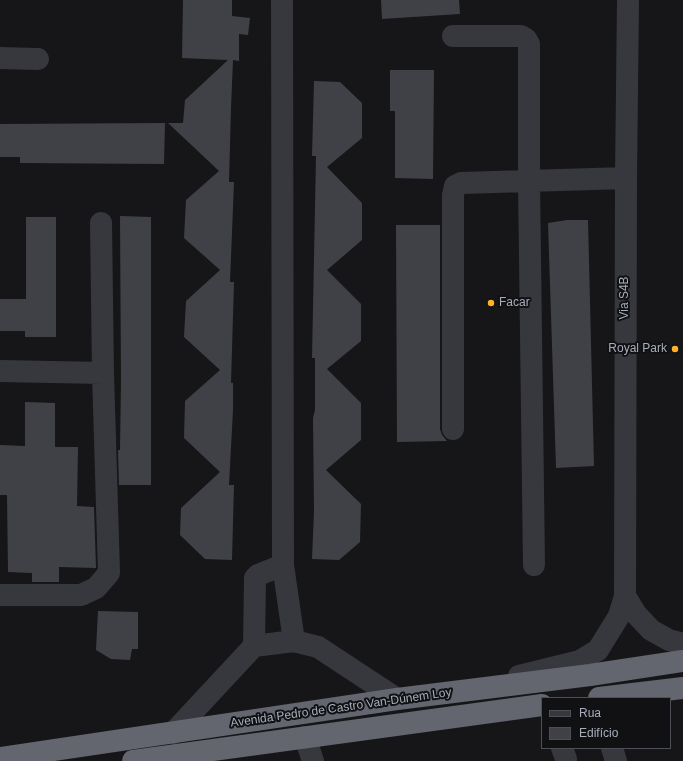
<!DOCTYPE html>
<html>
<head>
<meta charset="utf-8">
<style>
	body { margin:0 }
	#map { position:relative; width:683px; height:761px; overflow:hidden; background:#161619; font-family:Helvetica,sans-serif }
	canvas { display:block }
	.legend { position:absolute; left:541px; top:697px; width:130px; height:52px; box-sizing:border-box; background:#111114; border:1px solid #4d5056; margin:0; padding:5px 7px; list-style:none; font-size:12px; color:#a7aeba }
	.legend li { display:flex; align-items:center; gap:8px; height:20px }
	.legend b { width:20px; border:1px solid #4d5056 }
</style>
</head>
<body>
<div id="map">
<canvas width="683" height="761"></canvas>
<ul class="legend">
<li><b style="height:5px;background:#37383e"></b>Rua</li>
<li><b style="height:11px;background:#404146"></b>Edifício</li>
</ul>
</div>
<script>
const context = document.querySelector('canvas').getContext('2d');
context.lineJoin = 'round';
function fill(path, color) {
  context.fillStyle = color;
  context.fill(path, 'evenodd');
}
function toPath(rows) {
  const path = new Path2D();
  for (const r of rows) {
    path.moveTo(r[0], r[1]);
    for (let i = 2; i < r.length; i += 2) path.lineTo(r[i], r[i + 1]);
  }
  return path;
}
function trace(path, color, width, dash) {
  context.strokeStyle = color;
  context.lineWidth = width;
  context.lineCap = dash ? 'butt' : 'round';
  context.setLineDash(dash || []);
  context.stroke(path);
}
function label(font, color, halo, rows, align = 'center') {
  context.font = font + ' Helvetica,sans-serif';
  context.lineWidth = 4;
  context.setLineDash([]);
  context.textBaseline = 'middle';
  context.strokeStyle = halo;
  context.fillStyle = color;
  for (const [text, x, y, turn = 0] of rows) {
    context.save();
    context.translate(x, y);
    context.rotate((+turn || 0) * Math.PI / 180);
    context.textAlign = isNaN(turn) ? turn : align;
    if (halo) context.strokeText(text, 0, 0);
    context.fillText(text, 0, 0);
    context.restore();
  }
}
const building = toPath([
	[183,0,232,0,232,16,250,18,248,35,239,34,239,61,233,60,231,108,229,182,234,182,230,282,234,282,231,383,233,383,233,410,229,485,234,485,232,560,205,559,180,535,181,508,220,472,184,438,185,401,220,370,184,337,186,301,220,270,184,238,186,200,219,171,168,123,183,123,185,100,228,60,182,58],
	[381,0,459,0,460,14,382,19],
	[390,70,434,70,433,179,395,178,395,111,390,111],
	[314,81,340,82,362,103,362,138,327,167,362,203,362,240,327,270,361,304,361,341,327,369,361,403,361,440,326,470,361,504,360,542,339,560,312,559,314,511,313,418,315,410,315,358,312,358,316,156,312,156],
	[165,123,164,164,20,163,20,157,0,157,0,124],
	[120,216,151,217,151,485,119,485,118,450,120,450,121,381],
	[26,217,56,217,56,337,25,337,25,331,0,331,0,299,26,299],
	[567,220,588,220,594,466,556,468,548,223],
	[396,225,440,225,440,429,442,435,447,441,397,442],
	[25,402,55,403,55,447,78,447,77,506,94,507,96,568,59,567,59,582,32,582,32,573,8,572,7,495,0,495,0,445,25,446],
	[98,611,138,612,138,649,132,649,130,660,111,659,96,650]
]);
const minor = toPath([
	[282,0,283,565,294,641],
	[453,36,521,36,526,39,529,44,529,181,534,565],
	[0,58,38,59],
	[0,371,103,373],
	[453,429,453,195,455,186,461,183,626,178],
	[0,595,81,595,96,588,109,573,103,373,101,223],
	[625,596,636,614,651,630,669,640,683,644],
	[254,646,255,578,258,575,283,565],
	[519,676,580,661,598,650,619,616,625,596,626,178,628,0],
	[173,733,254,646,294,641,318,647,397,699],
	[305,737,313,761],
	[562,748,566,759],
	[612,748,616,761]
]);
const highway = toPath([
	[599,698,683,688],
	[0,758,397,699,590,675,683,661],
	[133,761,542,705]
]);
const markers = [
	[491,303,4,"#ffb128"],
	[675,349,4,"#ffb128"]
];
const streetNames = [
	["Via S4B",625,298,-90],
	["Avenida Pedro de Castro Van-Dúnem Loy",341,708,-8]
];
const poiNames = [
	["Facar",499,303],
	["Royal Park",667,349,"right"]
];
fill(building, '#404146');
trace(minor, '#37383e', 22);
trace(highway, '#63666f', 22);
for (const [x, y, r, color] of markers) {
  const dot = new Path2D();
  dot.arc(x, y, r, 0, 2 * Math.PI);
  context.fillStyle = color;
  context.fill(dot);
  trace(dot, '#111114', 1.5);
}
label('12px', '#a7aeba', '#111114', streetNames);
label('12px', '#a7aeba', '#111114', poiNames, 'left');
</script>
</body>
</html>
